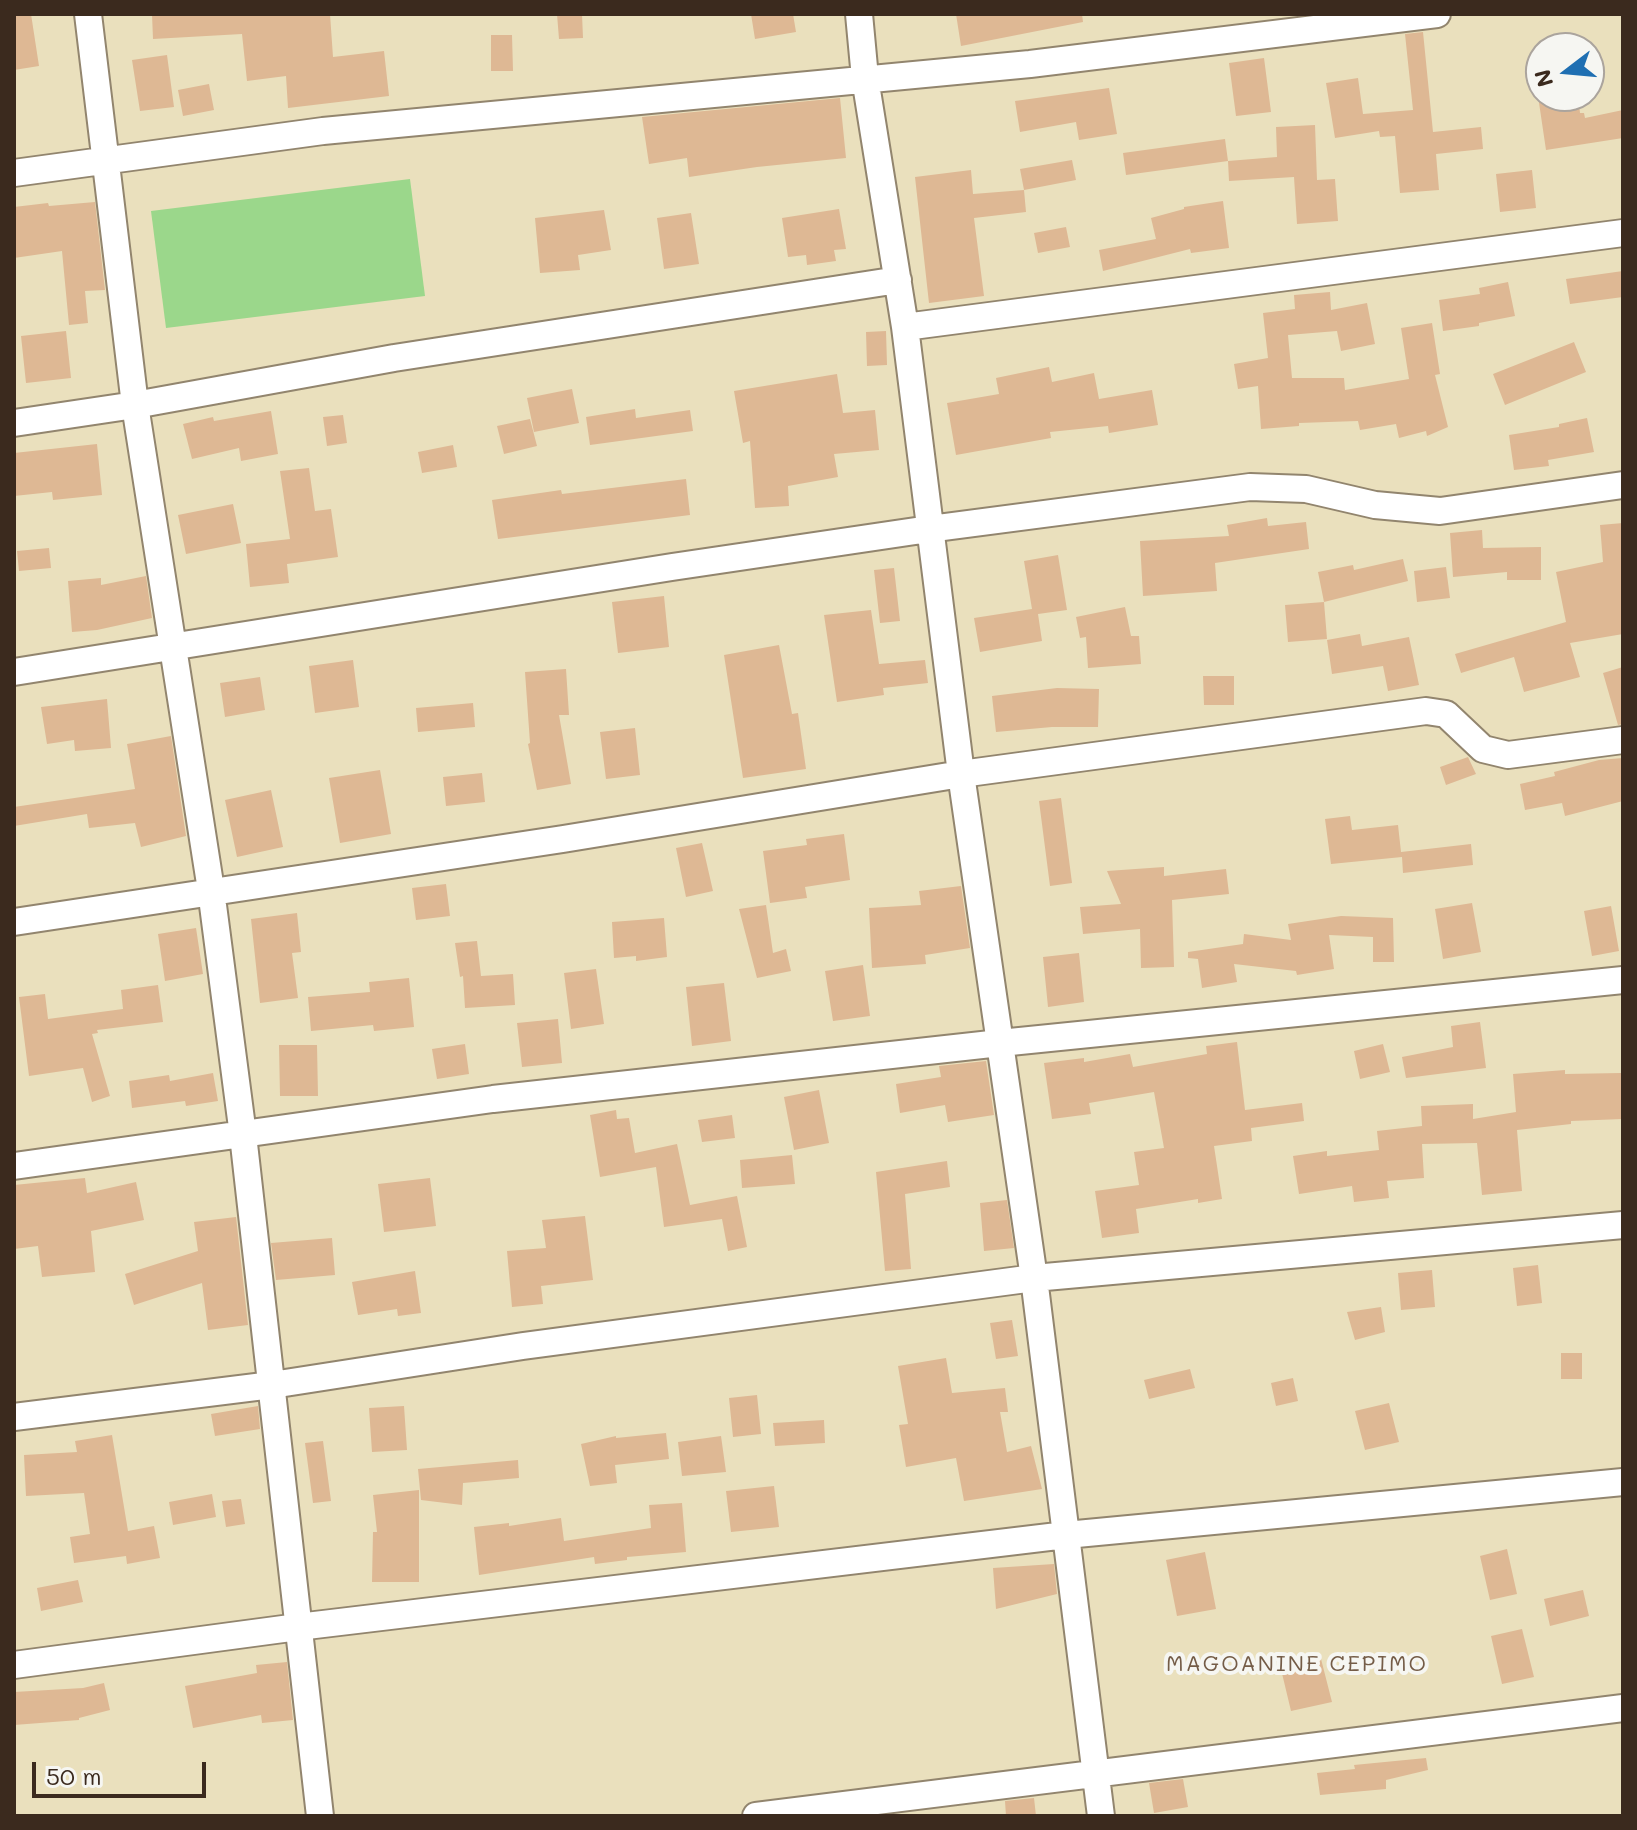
<!DOCTYPE html>
<html>
<head>
<meta charset="utf-8">
<style>
	body { margin:0 }
	#map { position:relative; width:1637px; height:1830px; overflow:hidden; background:#eae0bd; font-family:Mali,sans-serif }
	canvas { display:block }
	.frame { position:absolute; inset:0; border:16px solid #3b2a1e; pointer-events:none }
	.north { position:absolute; left:1525px; top:32px; width:80px; height:80px; box-sizing:border-box; background:#f6f6f2; border:2px solid #aba49d; border-radius:50%; rotate:254deg; font-size:22px; font-weight:700; line-height:32px; text-align:center; color:#3b2a1e }
	.north::after { content:''; display:block; margin:auto; width:28px; height:36px; background:#1f6fb2; clip-path:polygon(50% 0,100% 100%,50% 72%,0 100%) }
	.scale { position:absolute; left:32px; top:1762px; width:174px; height:36px; box-sizing:border-box; border:4px solid #3b2a1e; border-top:0; padding-left:10px; font-size:24px; line-height:28px; white-space:nowrap; color:#3b2a1e; -webkit-text-stroke:6px #f6f6f2; paint-order:stroke }
</style>
</head>
<body>
<div id="map">
<canvas width="1637" height="1830"></canvas>
<div class="frame"></div>
<div class="north">N</div>
<div class="scale">50 m</div>
</div>
<script>
const context = document.querySelector('canvas').getContext('2d');
context.lineJoin = 'round';
function fill(path, color) {
  context.fillStyle = color;
  context.fill(path, 'evenodd');
}
function toPath(rows) {
  const path = new Path2D();
  for (const r of rows) {
    path.moveTo(r[0], r[1]);
    for (let i = 2; i < r.length; i += 2) path.lineTo(r[i], r[i + 1]);
  }
  return path;
}
function trace(path, color, width, dash) {
  context.strokeStyle = color;
  context.lineWidth = width;
  context.lineCap = dash ? 'butt' : 'round';
  context.setLineDash(dash || []);
  context.stroke(path);
}
function label(font, color, halo, rows, align = 'center') {
  context.font = font + ' Mali,sans-serif';
  context.lineWidth = 8;
  context.setLineDash([]);
  context.textBaseline = 'middle';
  context.strokeStyle = halo;
  context.fillStyle = color;
  for (const [text, x, y, turn = 0] of rows) {
    context.save();
    context.translate(x, y);
    context.rotate((+turn || 0) * Math.PI / 180);
    context.textAlign = isNaN(turn) ? turn : align;
    if (halo) context.strokeText(text, 0, 0);
    context.fillText(text, 0, 0);
    context.restore();
  }
}
const green = toPath([
	[410,179,425,296,166,328,151,211]
]);
const building = toPath([
	[14,14,31,14,39,66,14,70],
	[152,14,330,14,333,57,384,51,389,96,288,108,286,76,247,81,242,34,153,39],
	[557,14,582,14,583,38,559,39],
	[751,14,793,14,796,32,755,39],
	[956,14,1082,14,1083,22,961,46],
	[1423,32,1433,132,1481,127,1483,149,1436,154,1439,190,1400,193,1395,136,1380,137,1379,131,1335,138,1326,83,1358,78,1363,114,1413,110,1405,34],
	[491,35,512,35,513,71,491,71],
	[167,55,174,107,140,111,132,60],
	[1264,58,1271,112,1236,116,1229,63],
	[209,84,214,110,183,116,178,90],
	[1109,88,1117,134,1079,140,1076,122,1020,132,1015,101],
	[1538,96,1578,96,1580,113,1584,113,1585,118,1623,110,1623,138,1546,150],
	[840,98,846,158,757,167,689,177,687,158,649,164,642,117],
	[1315,125,1317,180,1335,179,1338,221,1297,224,1294,177,1229,181,1228,161,1277,157,1276,127],
	[1225,139,1228,161,1126,175,1123,153],
	[1072,160,1076,180,1024,190,1020,169],
	[971,170,973,194,1024,190,1026,212,974,218,984,296,929,303,915,177],
	[1532,170,1536,208,1500,212,1496,174],
	[1223,201,1229,248,1191,253,1190,249,1103,271,1099,250,1156,239,1151,218,1184,209,1184,207],
	[95,202,105,290,85,291,88,323,69,325,62,251,14,258,14,207,48,203,49,206],
	[839,209,846,249,834,250,836,261,807,265,806,255,788,257,782,218],
	[604,210,611,250,578,255,580,270,540,273,535,218],
	[691,213,699,264,664,269,657,218],
	[1066,227,1070,247,1038,253,1034,233],
	[1623,271,1623,297,1570,304,1566,279],
	[1508,282,1515,316,1479,323,1479,326,1443,331,1439,300,1480,294,1479,288],
	[1330,292,1331,310,1367,303,1375,344,1341,351,1337,331,1288,335,1292,378,1344,378,1345,390,1409,379,1401,328,1432,323,1440,374,1435,375,1448,427,1427,436,1426,431,1399,438,1396,424,1360,430,1358,421,1299,423,1299,426,1261,429,1258,386,1238,389,1234,364,1268,358,1263,313,1295,309,1294,295],
	[66,331,71,378,26,383,21,336],
	[886,331,887,365,867,366,866,332],
	[1574,342,1586,372,1505,405,1493,374],
	[1049,367,1052,382,1094,373,1099,399,1152,390,1158,425,1109,433,1108,426,1050,432,1051,438,956,455,947,403,999,394,996,378],
	[837,374,843,413,875,410,879,450,834,454,838,477,788,486,789,506,755,508,750,441,743,443,734,391],
	[572,389,579,423,534,432,527,398],
	[635,409,636,418,690,410,693,431,590,445,586,417],
	[271,411,278,454,241,461,239,448,192,459,183,424,213,417,214,421],
	[343,415,347,443,327,446,323,417],
	[1587,418,1594,452,1548,460,1549,466,1514,470,1509,435,1559,427,1559,424],
	[530,419,537,446,504,454,497,426],
	[97,444,102,495,53,500,52,492,14,496,14,453],
	[453,445,457,467,422,473,418,452],
	[309,468,315,511,331,509,338,557,287,564,289,583,250,587,246,544,290,539,280,471],
	[686,479,690,515,498,539,492,500,561,490,562,494],
	[233,504,241,543,186,554,178,515],
	[1267,518,1268,526,1306,522,1309,549,1215,563,1217,591,1143,596,1140,541,1229,536,1227,525],
	[1623,523,1623,634,1570,643,1580,677,1524,692,1514,657,1461,673,1455,654,1566,622,1556,572,1603,562,1600,525],
	[1482,530,1483,548,1541,547,1541,580,1507,580,1507,572,1453,577,1450,533],
	[49,548,51,568,19,571,17,551],
	[1058,555,1067,610,1038,614,1042,641,980,652,974,618,1032,609,1024,561],
	[1403,559,1408,581,1324,602,1318,572,1353,565,1354,570],
	[1446,567,1450,598,1417,602,1414,571],
	[894,568,900,621,880,623,874,570],
	[146,576,152,618,97,630,72,632,68,581,101,578,101,585],
	[664,596,669,647,618,653,612,602],
	[1324,602,1327,639,1288,642,1285,605],
	[1125,607,1131,636,1139,636,1141,664,1088,668,1086,637,1080,638,1076,617],
	[871,610,879,664,925,660,928,683,883,688,884,695,837,702,824,615],
	[1360,634,1362,646,1409,637,1419,685,1388,691,1383,666,1332,674,1327,640],
	[779,645,792,714,798,713,806,769,743,778,724,655],
	[353,660,359,707,315,713,309,666],
	[1623,667,1623,724,1618,725,1603,673],
	[566,669,569,715,559,715,571,784,537,790,528,744,530,743,525,672],
	[1203,676,1234,676,1234,705,1204,705],
	[260,677,265,710,225,717,220,683],
	[1057,688,1099,689,1098,727,1052,727,996,732,992,696],
	[107,699,111,748,75,751,74,740,47,744,41,707],
	[473,703,475,727,418,732,416,708],
	[635,728,640,775,606,779,600,732],
	[171,736,186,836,141,847,135,823,89,828,87,814,14,826,14,807,135,789,127,744],
	[1468,757,1476,774,1446,785,1440,767],
	[1623,758,1623,801,1565,816,1562,803,1525,810,1520,784,1555,776,1554,772,1599,760],
	[380,770,391,834,340,843,329,778],
	[482,773,485,802,446,806,443,777],
	[271,790,283,847,237,857,225,800],
	[1061,798,1072,883,1050,886,1039,801],
	[1350,816,1352,830,1398,825,1401,852,1471,844,1473,865,1403,873,1402,857,1331,864,1325,819],
	[844,834,850,880,805,887,807,898,770,903,763,851,807,845,806,839],
	[702,843,713,891,686,897,676,848],
	[1164,867,1164,876,1226,869,1229,894,1172,900,1174,967,1141,968,1140,929,1083,934,1080,907,1121,904,1107,871],
	[446,884,450,916,416,920,412,888],
	[961,886,970,948,925,955,926,964,872,968,869,908,921,905,919,891],
	[1472,903,1481,952,1443,959,1435,909],
	[766,905,773,953,786,949,791,971,757,978,739,909],
	[1611,906,1619,951,1592,956,1584,911],
	[297,913,301,952,292,953,298,998,260,1003,251,919],
	[1341,916,1393,918,1394,962,1373,962,1373,937,1329,935,1334,969,1297,975,1296,971,1234,964,1237,982,1202,988,1198,959,1188,958,1188,952,1243,944,1244,934,1291,940,1288,924],
	[664,918,667,957,636,961,636,956,614,958,612,922],
	[196,928,203,974,165,981,158,934],
	[477,941,481,976,513,974,515,1005,465,1008,463,976,460,977,455,943],
	[1079,953,1084,1002,1048,1007,1043,957],
	[863,965,870,1016,833,1021,825,971],
	[596,969,604,1024,571,1029,564,973],
	[409,978,414,1027,374,1031,373,1025,311,1031,308,997,370,992,369,982],
	[724,983,731,1041,692,1046,686,987],
	[158,985,163,1022,97,1030,98,1033,92,1034,110,1096,92,1102,83,1068,29,1076,19,997,45,994,48,1019,123,1009,121,990],
	[558,1019,562,1063,522,1067,517,1023],
	[1480,1022,1486,1068,1406,1078,1402,1057,1453,1047,1451,1026],
	[1237,1042,1245,1110,1302,1103,1304,1121,1251,1128,1252,1141,1214,1146,1222,1199,1198,1203,1198,1199,1136,1209,1139,1233,1102,1238,1095,1191,1139,1185,1134,1152,1164,1148,1154,1092,1089,1103,1091,1114,1052,1119,1044,1063,1084,1058,1084,1062,1130,1054,1133,1067,1207,1054,1206,1046],
	[465,1044,469,1074,437,1079,432,1049],
	[1383,1044,1390,1072,1360,1079,1354,1051],
	[279,1045,317,1045,318,1096,280,1096],
	[986,1061,994,1115,948,1122,945,1105,900,1113,896,1084,941,1077,939,1066],
	[1565,1070,1565,1074,1621,1073,1623,1119,1571,1121,1571,1124,1517,1130,1522,1191,1482,1195,1477,1143,1422,1144,1424,1178,1387,1181,1389,1198,1354,1202,1352,1186,1299,1194,1293,1156,1327,1151,1327,1156,1379,1150,1377,1131,1422,1126,1421,1106,1473,1104,1473,1119,1516,1112,1513,1074],
	[213,1073,218,1101,186,1106,185,1101,132,1108,129,1081,169,1075,170,1081],
	[819,1090,829,1143,794,1150,784,1097],
	[616,1110,617,1119,629,1118,635,1153,677,1144,690,1205,737,1196,747,1247,728,1251,722,1219,664,1227,656,1167,600,1177,590,1115],
	[732,1115,735,1138,702,1142,698,1120],
	[792,1155,795,1184,742,1188,740,1160],
	[947,1161,950,1187,905,1194,911,1269,885,1271,876,1172],
	[85,1178,87,1193,136,1182,144,1220,91,1231,95,1272,42,1277,38,1246,14,1249,14,1185],
	[430,1178,436,1226,384,1232,378,1184],
	[1007,1200,1014,1248,984,1251,980,1203],
	[585,1216,593,1280,541,1286,543,1304,512,1307,507,1251,546,1248,542,1220],
	[236,1217,248,1325,208,1330,202,1283,134,1305,125,1274,198,1251,194,1222],
	[332,1238,335,1275,276,1280,271,1243],
	[1538,1265,1542,1303,1517,1306,1513,1268],
	[1432,1270,1435,1307,1401,1310,1398,1273],
	[415,1271,421,1313,398,1316,397,1309,358,1315,352,1282],
	[1381,1307,1385,1332,1355,1340,1347,1312],
	[1012,1320,1018,1356,996,1359,990,1323],
	[1561,1353,1582,1353,1582,1379,1561,1379],
	[946,1358,952,1393,1005,1388,1008,1412,1000,1412,1007,1452,1031,1446,1042,1489,964,1501,956,1458,906,1467,899,1425,908,1424,898,1366],
	[1190,1369,1195,1388,1149,1399,1144,1380],
	[1293,1378,1298,1401,1276,1406,1271,1383],
	[757,1395,761,1434,733,1437,729,1398],
	[1389,1403,1399,1442,1365,1450,1355,1411],
	[258,1406,260,1429,215,1436,211,1414],
	[404,1406,407,1450,372,1452,369,1408],
	[824,1420,825,1443,775,1446,773,1423],
	[666,1433,669,1459,615,1465,617,1483,590,1486,581,1444,616,1436,616,1438],
	[112,1435,128,1531,154,1526,160,1558,127,1564,126,1556,74,1563,70,1537,90,1534,84,1493,26,1496,24,1455,77,1452,75,1441],
	[721,1436,726,1472,682,1476,678,1442],
	[323,1441,331,1501,313,1503,305,1443],
	[518,1460,519,1478,463,1483,462,1505,421,1500,418,1469],
	[774,1486,779,1527,731,1532,726,1491],
	[419,1490,419,1582,372,1582,373,1532,377,1532,373,1495],
	[212,1494,216,1517,173,1525,169,1502],
	[241,1499,245,1524,226,1527,222,1501],
	[682,1503,686,1552,627,1557,627,1560,595,1564,594,1557,479,1575,474,1527,509,1523,509,1526,561,1518,564,1541,651,1528,649,1505],
	[1507,1549,1517,1594,1490,1600,1480,1556],
	[1205,1552,1216,1609,1177,1616,1166,1560],
	[1054,1564,1057,1594,996,1609,993,1568],
	[78,1580,83,1602,41,1611,37,1588],
	[1583,1590,1589,1616,1550,1626,1544,1599],
	[1522,1629,1534,1677,1502,1684,1491,1636],
	[1320,1655,1332,1702,1291,1711,1280,1665],
	[287,1662,293,1720,262,1723,261,1715,193,1728,185,1686,257,1673,256,1665],
	[104,1683,110,1710,79,1718,79,1720,14,1725,14,1692,83,1688],
	[1426,1758,1428,1770,1386,1780,1386,1789,1320,1795,1317,1773,1355,1769,1354,1765],
	[1183,1779,1188,1807,1154,1813,1149,1783],
	[1034,1798,1036,1816,1006,1816,1005,1801]
]);
const street = toPath([
	[88,14,135,405,211,890,243,1135,320,1816],
	[859,14,865,78,905,327,961,774,1034,1278,1101,1816],
	[14,173,323,131,1030,64,1437,14],
	[905,327,1623,233],
	[14,423,135,405,394,358,898,280],
	[14,672,672,567,929,529,1250,487,1306,489,1375,505,1440,511,1623,485],
	[14,922,563,839,961,774,1426,711,1446,714,1483,749,1508,755,1623,740],
	[14,1166,493,1099,1000,1043,1623,980],
	[14,1417,272,1385,523,1346,1034,1278,1623,1225],
	[14,1665,298,1627,1066,1535,1623,1482],
	[756,1816,1623,1708]
]);
const neighbourhoodNames = [
	["MAGOANINE CEPIMO",1297,1664]
];
fill(green, '#9bd78b');
fill(building, '#deb894');
trace(street, '#92856e', 30);
trace(street, '#fff', 26);
context.letterSpacing = '2px';
label('22px', '#745c47', '#f6f6f2', neighbourhoodNames);
context.letterSpacing = '0px';
</script>
</body>
</html>
